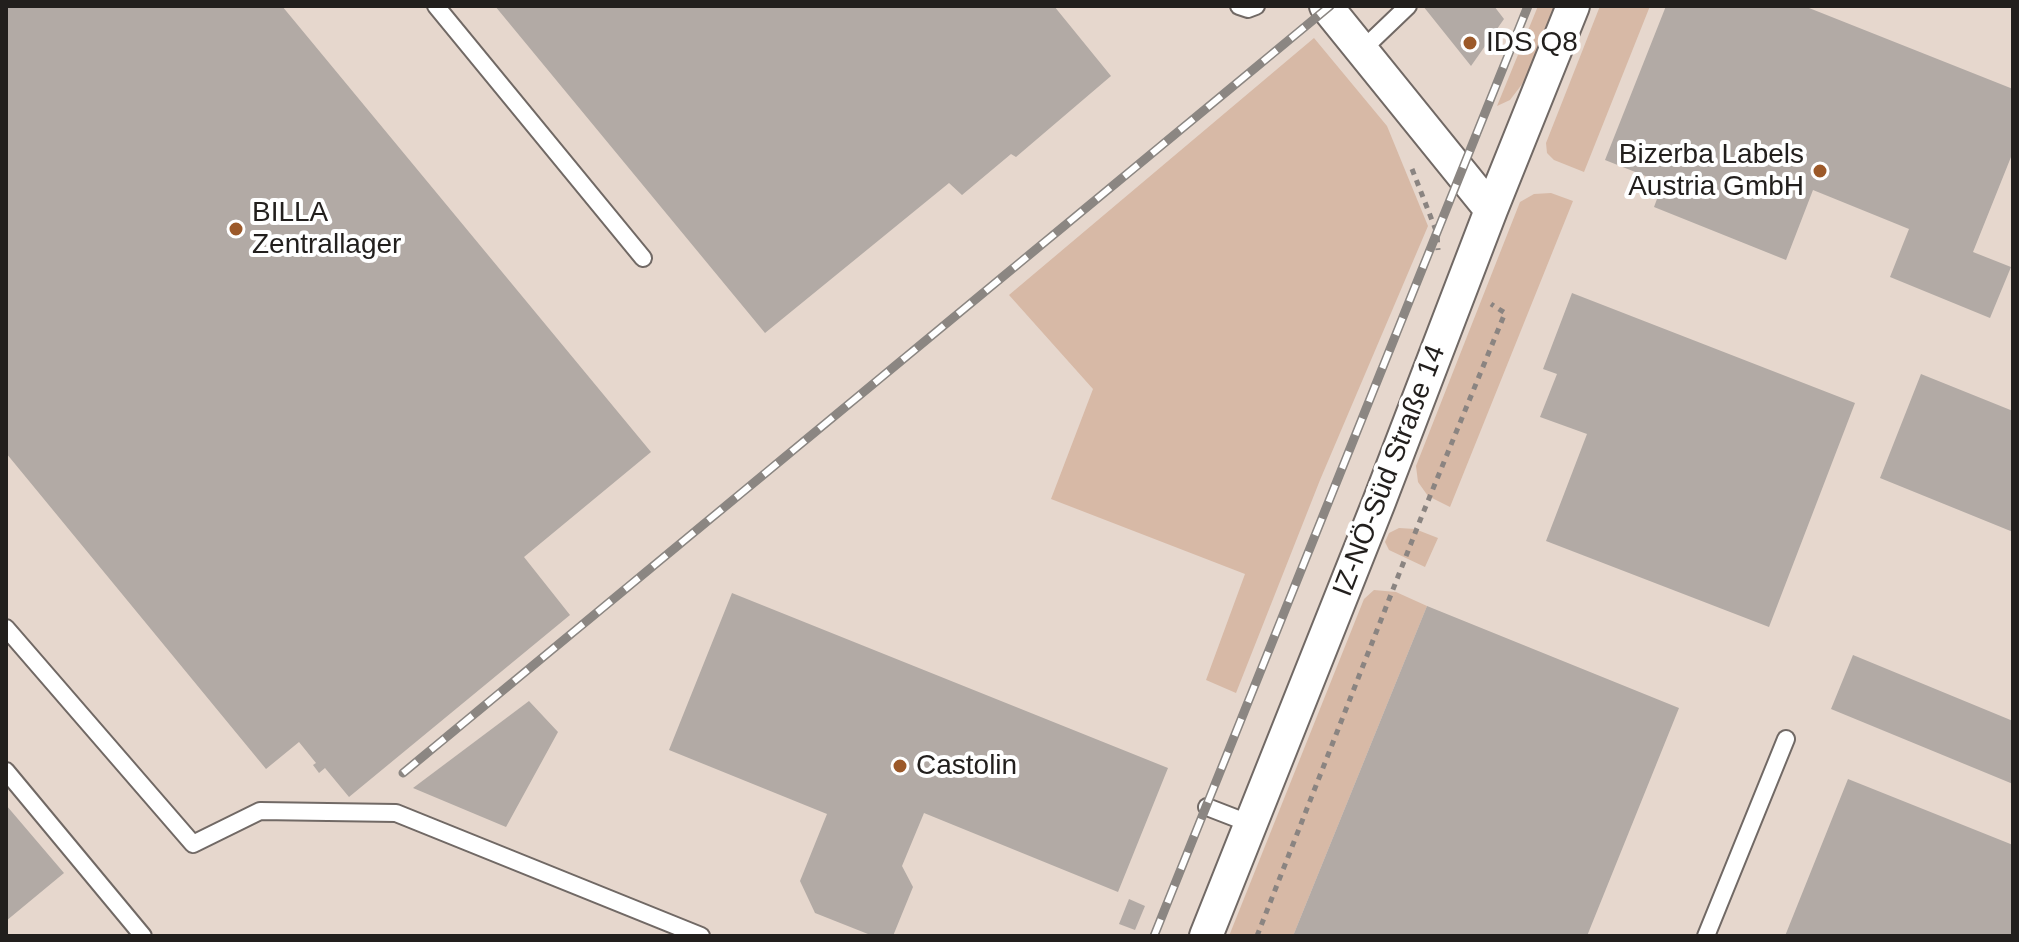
<!DOCTYPE html>
<html>
<head>
<meta charset="utf-8">
<style>
	body { margin:0 }
	#map { position:relative; width:2019px; height:942px; overflow:hidden; background:#eae2dd; font-family:Arial,sans-serif }
	canvas { display:block }
	.frame { position:absolute; inset:0; border:8px solid #221f1d; pointer-events:none }
</style>
</head>
<body>
<div id="map">
<canvas width="2019" height="942"></canvas>
<div class="frame"></div>
</div>
<script>
const context = document.querySelector('canvas').getContext('2d');
context.lineJoin = 'round';
function fill(path, color) {
  context.fillStyle = color;
  context.fill(path, 'evenodd');
}
function toPath(rows) {
  const path = new Path2D();
  for (const r of rows) {
    path.moveTo(r[0], r[1]);
    for (let i = 2; i < r.length; i += 2) path.lineTo(r[i], r[i + 1]);
  }
  return path;
}
function trace(path, color, width, dash) {
  context.strokeStyle = color;
  context.lineWidth = width;
  context.lineCap = dash ? 'butt' : 'round';
  context.setLineDash(dash || []);
  context.stroke(path);
}
function label(font, color, halo, rows, align = 'center') {
  context.font = font + ' Arial,sans-serif';
  context.lineWidth = 8;
  context.setLineDash([]);
  context.textBaseline = 'middle';
  context.strokeStyle = halo;
  context.fillStyle = color;
  for (const [text, x, y, turn = 0] of rows) {
    context.save();
    context.translate(x, y);
    context.rotate((+turn || 0) * Math.PI / 180);
    context.textAlign = isNaN(turn) ? turn : align;
    if (halo) context.strokeText(text, 0, 0);
    context.fillText(text, 0, 0);
    context.restore();
  }
}
const built = toPath([
	[6,6,2013,6,2013,936,6,936]
]);
const green = toPath([
	[1538,6,1557,6,1529,75,1510,100,1497,106],
	[1600,6,1650,6,1584,172,1554,160,1547,153,1546,143],
	[1314,38,1387,126,1428,226,1320,480,1236,693,1206,680,1245,574,1051,499,1093,389,1009,295],
	[1551,193,1573,201,1450,507,1428,496,1418,482,1416,466,1520,202,1534,194],
	[1399,528,1415,529,1438,538,1425,567,1389,550,1385,542,1389,533],
	[1374,590,1396,592,1427,606,1293,936,1229,936,1364,599]
]);
const building = toPath([
	[6,6,282,6,651,452,524,557,570,615,349,797,325,768,319,773,313,765,316,763,299,742,266,769,6,453],
	[495,6,1054,6,1111,76,1016,157,1011,154,962,195,949,183,765,333],
	[1423,6,1494,6,1504,19,1471,66],
	[1666,6,1804,6,2013,89,2013,152,1973,252,2011,267,1990,318,1890,277,1909,229,1813,190,1786,260,1654,207,1663,183,1605,160],
	[1572,293,1855,403,1769,627,1546,541,1587,434,1540,417,1557,374,1543,369],
	[1921,374,2013,411,2013,532,1880,478],
	[732,593,1168,768,1118,892,924,813,902,866,913,887,893,936,873,936,815,913,800,881,827,814,669,750],
	[1427,606,1679,708,1587,936,1293,936],
	[1853,655,2013,721,2013,784,1831,709],
	[529,701,558,732,506,827,413,788],
	[1848,779,2013,845,2013,936,1785,936],
	[6,805,64,873,6,921],
	[1129,899,1145,906,1135,930,1119,924]
]);
const path = toPath([
	[1412,169,1437,233,1438,250],
	[1257,936,1421,518,1505,313,1491,304]
]);
const lane = toPath([
	[436,6,643,258],
	[1239,6,1248,9,1256,6],
	[1362,50,1408,6],
	[6,628,193,844,260,811,396,813,701,936],
	[6,771,143,936],
	[1207,807,1251,824],
	[1706,936,1786,739]
]);
const street = toPath([
	[1326,6,1491,210],
	[1206,936,1379,502,1491,210,1573,6]
]);
const rail = toPath([
	[403,773,1330,6],
	[1154,936,1528,6]
]);
const markers = [
	[1470,43,8,"#9c5929"],
	[1820,171,8,"#9c5929"],
	[236,229,8,"#9c5929"],
	[900,766,8,"#9c5929"]
];
const poiNames = [
	["IDS Q8",1486,43],
	["Bizerba Labels",1804,155,"right"],
	["Austria GmbH",1804,187,"right"],
	["BILLA",252,213],
	["Zentrallager",252,245],
	["Castolin",916,766]
];
const streetNames = [
	["IZ-NÖ-Süd Straße 14",1390,471,-69]
];
fill(built, '#e6d7cd');
fill(green, '#d7b9a6');
fill(building, '#b2aaa5');
trace(lane, '#716965', 20);
trace(street, '#716965', 36);
trace(path, '#8a8481', 5, [6, 6]);
trace(lane, '#fff', 16);
trace(street, '#fff', 32);
trace(rail, '#8b8682', 9);
trace(rail, '#fff', 6, [18]);
for (const [x, y, r, color] of markers) {
  const dot = new Path2D();
  dot.arc(x, y, r, 0, 2 * Math.PI);
  context.fillStyle = color;
  context.fill(dot);
  trace(dot, '#fff', 3);
}
label('28px', '#221f1d', '#fff', poiNames, 'left');
label('28px', '#221f1d', '#fff', streetNames);
</script>
</body>
</html>
